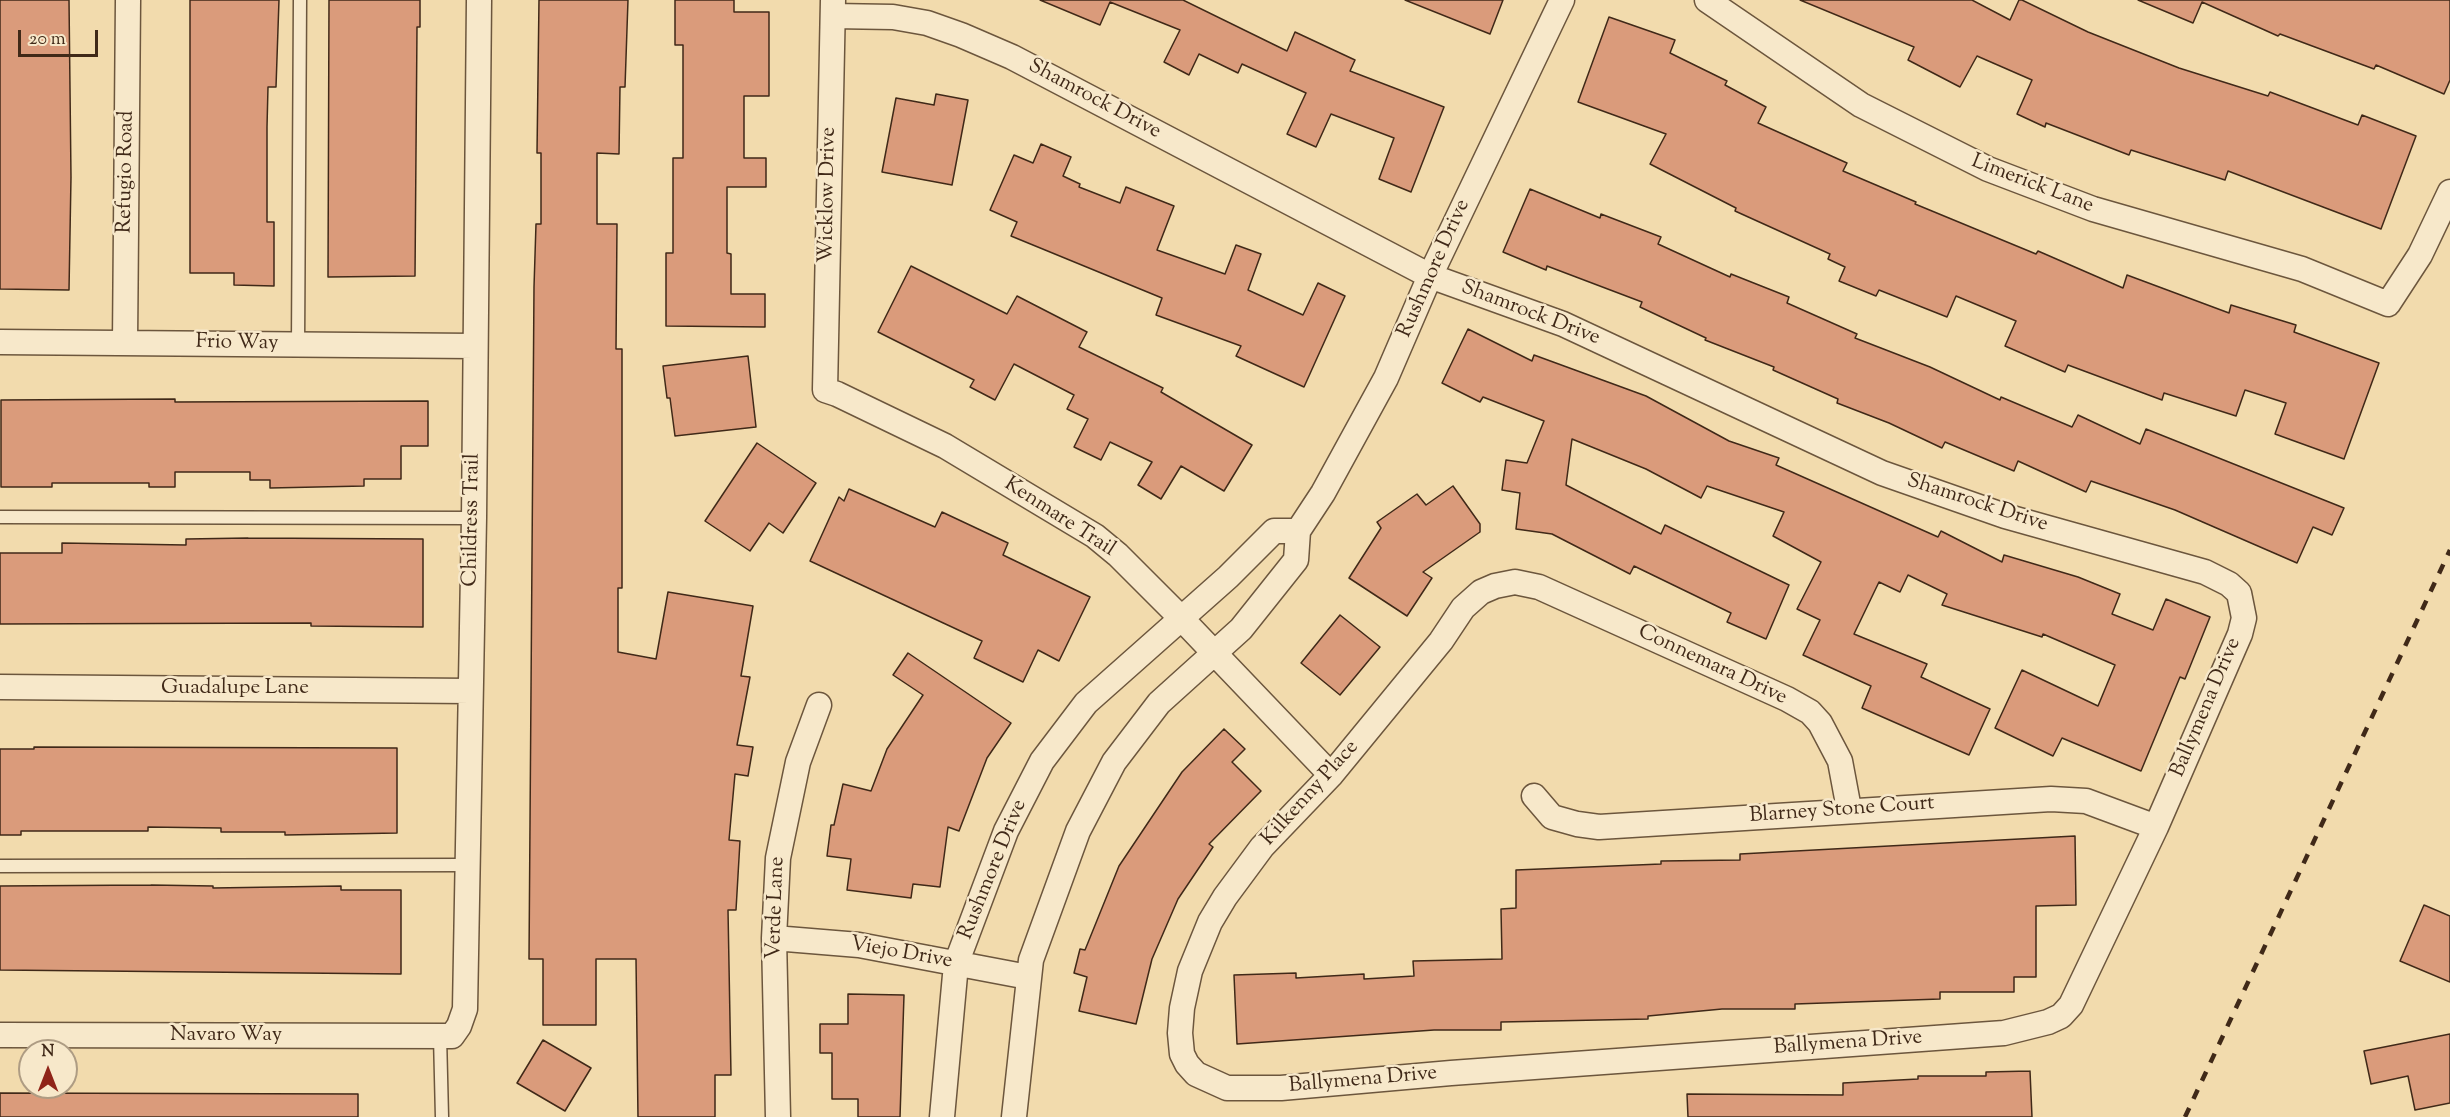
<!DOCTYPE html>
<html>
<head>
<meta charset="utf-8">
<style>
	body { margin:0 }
	#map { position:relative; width:2450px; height:1117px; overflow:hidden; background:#f2dbad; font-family:"Sorts Mill Goudy",serif }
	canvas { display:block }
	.north { position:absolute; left:18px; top:1039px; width:60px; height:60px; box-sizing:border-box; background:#f7e8ca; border:2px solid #ae9c83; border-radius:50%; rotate:0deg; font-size:16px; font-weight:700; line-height:24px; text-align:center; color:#402918 }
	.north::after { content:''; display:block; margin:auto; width:21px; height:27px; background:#8f2418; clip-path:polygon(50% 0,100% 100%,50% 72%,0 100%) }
	.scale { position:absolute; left:18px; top:30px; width:80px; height:27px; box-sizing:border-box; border:3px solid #402918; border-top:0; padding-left:8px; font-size:18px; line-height:21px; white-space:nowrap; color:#402918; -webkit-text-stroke:4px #f7e8ca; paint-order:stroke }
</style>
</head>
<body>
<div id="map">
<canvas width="2450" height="1117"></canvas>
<div class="north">N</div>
<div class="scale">20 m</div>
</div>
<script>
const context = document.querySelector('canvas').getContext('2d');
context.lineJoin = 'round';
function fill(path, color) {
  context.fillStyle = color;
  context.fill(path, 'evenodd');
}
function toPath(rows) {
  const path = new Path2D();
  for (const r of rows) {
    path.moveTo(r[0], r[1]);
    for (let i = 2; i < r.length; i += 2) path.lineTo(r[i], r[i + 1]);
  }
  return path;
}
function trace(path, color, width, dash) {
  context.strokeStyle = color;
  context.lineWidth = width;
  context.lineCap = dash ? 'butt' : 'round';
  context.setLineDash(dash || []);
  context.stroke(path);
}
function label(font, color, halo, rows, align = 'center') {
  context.font = font + ' "Sorts Mill Goudy",serif';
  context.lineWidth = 5;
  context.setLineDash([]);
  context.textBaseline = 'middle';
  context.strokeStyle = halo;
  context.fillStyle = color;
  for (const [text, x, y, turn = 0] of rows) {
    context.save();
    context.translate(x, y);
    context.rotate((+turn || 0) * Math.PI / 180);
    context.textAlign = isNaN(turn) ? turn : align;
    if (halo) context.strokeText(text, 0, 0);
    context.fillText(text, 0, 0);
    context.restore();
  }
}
const building = toPath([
	[0,0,69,0,71,177,69,290,0,289,0,0],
	[190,0,279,0,276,87,268,87,267,127,267,222,274,222,274,286,234,285,234,273,190,273,190,0],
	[329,0,420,0,420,27,417,27,415,276,328,277,329,0],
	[539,0,628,0,625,87,620,87,619,154,597,153,597,224,617,224,616,349,622,349,622,588,618,588,618,652,656,659,668,592,753,606,741,676,750,677,737,745,753,747,748,776,735,774,729,840,740,841,736,910,728,910,731,1075,715,1075,715,1117,638,1117,636,959,596,959,596,1025,543,1025,543,959,529,959,534,287,536,224,541,224,541,153,537,153,539,0],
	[675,0,734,0,734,12,769,12,769,96,744,96,744,158,766,158,766,187,727,187,727,253,731,254,731,294,765,294,765,327,666,326,666,253,673,253,673,158,683,158,683,45,675,45,675,0],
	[1040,0,1183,0,1287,51,1295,32,1355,60,1350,71,1444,107,1411,192,1379,179,1394,138,1331,114,1316,147,1287,134,1306,93,1242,64,1238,73,1199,54,1189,75,1164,62,1180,30,1110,2,1100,25,1040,0],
	[1405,0,1503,0,1490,34,1405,0],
	[1800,0,1972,0,2010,20,2019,0,2022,0,2088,32,2179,68,2268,96,2270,92,2358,125,2362,115,2416,136,2381,229,2228,171,2225,180,2131,150,2129,155,2046,123,2045,127,2017,114,2032,80,1977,56,1960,87,1908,60,1914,47,1800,0],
	[2138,0,2450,0,2450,80,2444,94,2376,65,2374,69,2280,34,2278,36,2202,2,2193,23,2138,0],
	[1609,17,1675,40,1670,53,1727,81,1725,85,1766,107,1758,123,1847,163,1843,171,1916,202,1915,204,2036,254,2038,251,2123,288,2127,275,2229,313,2231,305,2296,325,2294,332,2379,363,2344,459,2275,434,2286,403,2245,390,2236,416,2164,393,2162,400,2068,365,2065,372,2005,346,2016,321,1956,296,1947,317,1879,290,1876,296,1839,281,1845,267,1828,259,1830,254,1735,211,1736,208,1650,164,1666,134,1578,102,1609,17],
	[936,94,968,100,952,185,882,172,896,98,934,105,936,94],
	[1041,144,1071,157,1063,176,1080,184,1079,187,1120,203,1126,187,1174,206,1157,250,1225,274,1236,245,1261,254,1248,290,1303,315,1318,283,1345,296,1304,387,1236,356,1241,346,1156,315,1162,298,1011,236,1017,222,990,210,1014,155,1033,163,1041,144],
	[1530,189,1600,218,1601,214,1661,237,1658,244,1730,277,1731,274,1789,297,1787,303,1857,334,1855,338,1930,367,2000,400,2001,397,2072,427,2078,415,2140,444,2146,429,2344,508,2332,535,2313,527,2297,563,2175,510,2091,481,2086,492,2018,461,2014,471,1945,442,1942,448,1889,423,1837,403,1838,399,1773,370,1774,367,1705,340,1706,338,1640,307,1642,302,1547,266,1546,270,1503,252,1530,189],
	[911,266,1007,314,1017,296,1087,332,1079,347,1163,388,1161,392,1252,445,1224,491,1181,466,1161,499,1138,485,1152,462,1110,442,1101,460,1074,447,1088,419,1067,409,1074,395,1014,364,995,400,970,387,974,380,878,332,911,266],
	[1468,329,1532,361,1534,355,1646,396,1729,441,1779,458,1776,465,1938,537,1941,531,2002,562,2004,555,2078,577,2120,594,2112,614,2153,630,2166,599,2210,617,2185,679,2180,677,2141,771,2062,738,2053,756,1995,728,2022,670,2098,706,2115,665,2043,634,2042,637,1942,605,1947,594,1908,575,1900,592,1879,582,1854,634,1927,664,1921,677,1990,709,1969,755,1862,708,1871,686,1803,655,1820,620,1797,609,1821,562,1773,536,1784,512,1707,486,1701,498,1646,469,1572,439,1566,485,1661,534,1665,525,1789,585,1766,639,1727,622,1731,613,1634,566,1630,574,1552,534,1516,529,1520,493,1502,490,1506,460,1527,463,1544,421,1483,397,1480,402,1442,383,1468,329],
	[748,356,756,427,675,436,670,398,667,398,663,366,748,356],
	[175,399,175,402,428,401,428,446,401,446,401,479,364,479,364,486,270,488,270,480,250,480,250,472,175,472,175,487,149,487,149,483,52,483,52,487,1,487,1,400,175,399],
	[757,443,816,483,783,533,769,523,750,551,705,521,757,443],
	[1453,486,1480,524,1480,532,1423,572,1432,578,1407,616,1349,578,1381,528,1377,522,1417,494,1426,505,1453,486],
	[849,489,935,527,942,512,1008,543,1003,555,1090,597,1059,661,1038,650,1023,682,974,658,982,641,810,561,839,497,844,501,849,489],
	[248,538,423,539,423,627,311,626,311,623,0,624,0,553,62,553,62,543,186,545,186,539,248,538],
	[1340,615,1380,647,1340,695,1301,663,1340,615],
	[908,653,1011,723,987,758,959,831,948,827,940,887,913,884,911,898,847,890,851,859,827,856,831,825,834,825,843,784,871,791,887,749,923,695,893,675,908,653],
	[1224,729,1245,749,1232,762,1261,791,1209,844,1213,847,1178,899,1152,959,1136,1024,1079,1011,1087,977,1074,973,1080,949,1085,950,1119,866,1182,772,1224,729],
	[34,747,397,748,397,833,285,835,285,832,221,832,221,828,148,827,148,831,21,831,21,835,0,835,0,749,34,749,34,747],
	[2075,836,2076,905,2036,906,2036,977,2014,977,2014,992,1940,992,1940,999,1795,1004,1795,1009,1722,1009,1648,1016,1648,1019,1501,1022,1501,1030,1434,1030,1237,1044,1234,975,1296,973,1296,978,1364,974,1364,979,1414,976,1413,961,1502,959,1501,909,1516,908,1516,870,1661,864,1661,861,1740,860,1740,854,2075,836],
	[151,885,213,886,213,888,341,886,341,890,401,890,401,974,0,970,0,886,151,885],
	[2424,905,2450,916,2450,982,2400,961,2424,905],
	[848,994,904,995,900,1117,858,1117,858,1099,832,1099,832,1053,820,1053,820,1024,848,1024,848,994],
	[2450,1034,2450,1103,2415,1110,2408,1076,2371,1084,2364,1051,2450,1034],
	[543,1040,591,1068,565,1111,517,1083,543,1040],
	[2030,1071,2032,1117,1688,1117,1687,1094,1843,1095,1843,1083,1918,1079,1918,1076,1986,1076,1986,1072,2030,1071],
	[0,1093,358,1094,358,1117,0,1117,0,1093]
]);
const service = toPath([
	[298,345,300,0],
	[0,517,474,518],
	[0,866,467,865],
	[440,1036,442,1117]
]);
const minor = toPath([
	[833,0,825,390,837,394,945,446,1095,536,1118,555,1180,617,1331,775],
	[1707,0,1861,105,1988,169,2093,209,2302,269,2388,304,2420,255,2450,192],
	[833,16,893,17,927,23,961,35,1012,57,1430,276,1563,324,1882,473,2005,516,2205,572,2229,584,2239,593,2244,618,2240,634,2156,827,2071,1005,2061,1016,2048,1022,2004,1033,1451,1073,1281,1088,1227,1088,1196,1074,1187,1064,1182,1054,1180,1033,1182,1008,1190,971,1210,922,1225,897,1262,847,1331,775,1441,641,1463,608,1481,592,1495,586,1515,582,1539,587,1787,699,1810,712,1820,723,1840,761,1849,809],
	[0,342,474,346],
	[125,343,128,0],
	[0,687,470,691],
	[1534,796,1552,817,1577,824,1599,827,2051,799,2086,801,2156,827],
	[774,938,859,945,1028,977],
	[0,1035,452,1036,459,1026,465,1009,474,518,479,0],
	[778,1117,774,938,778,858,798,762,819,705],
	[942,1117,956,964,1006,831,1042,761,1086,703,1228,577,1274,531,1298,531],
	[1014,1117,1031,960,1078,831,1114,762,1159,703,1241,629,1296,560,1298,531,1323,493,1386,378,1430,276,1562,0]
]);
const rail = toPath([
	[2185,1117,2450,550]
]);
const streetNames = [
	["Shamrock Drive",1094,100,28],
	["Refugio Road",127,172,-89],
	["Limerick Lane",2032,185,21],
	["Wicklow Drive",829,195,-89],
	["Rushmore Drive",1435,269,-66],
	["Shamrock Drive",1530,314,21],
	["Frio Way",237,344,1],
	["Shamrock Drive",1977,504,18],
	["Kenmare Trail",1059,518,33],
	["Childress Trail",473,520,-89],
	["Connemara Drive",1712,666,25],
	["Guadalupe Lane",235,689],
	["Ballymena Drive",2207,708,-67],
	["Kilkenny Place",1311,794,-48],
	["Blarney Stone Court",1842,811,-4],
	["Rushmore Drive",994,870,-68],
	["Verde Lane",777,908,-88],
	["Viejo Drive",901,954,10],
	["Navaro Way",226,1036],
	["Ballymena Drive",1848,1044,-4],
	["Ballymena Drive",1363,1081,-5]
];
fill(building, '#da9b7b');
trace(building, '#402918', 1.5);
trace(service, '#6c563d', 15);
trace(minor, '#6c563d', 27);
trace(service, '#f7e8ca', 12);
trace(minor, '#f7e8ca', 24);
trace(rail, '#402918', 4.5, [10, 10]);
label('21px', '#402918', '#f7e8ca', streetNames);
</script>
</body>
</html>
